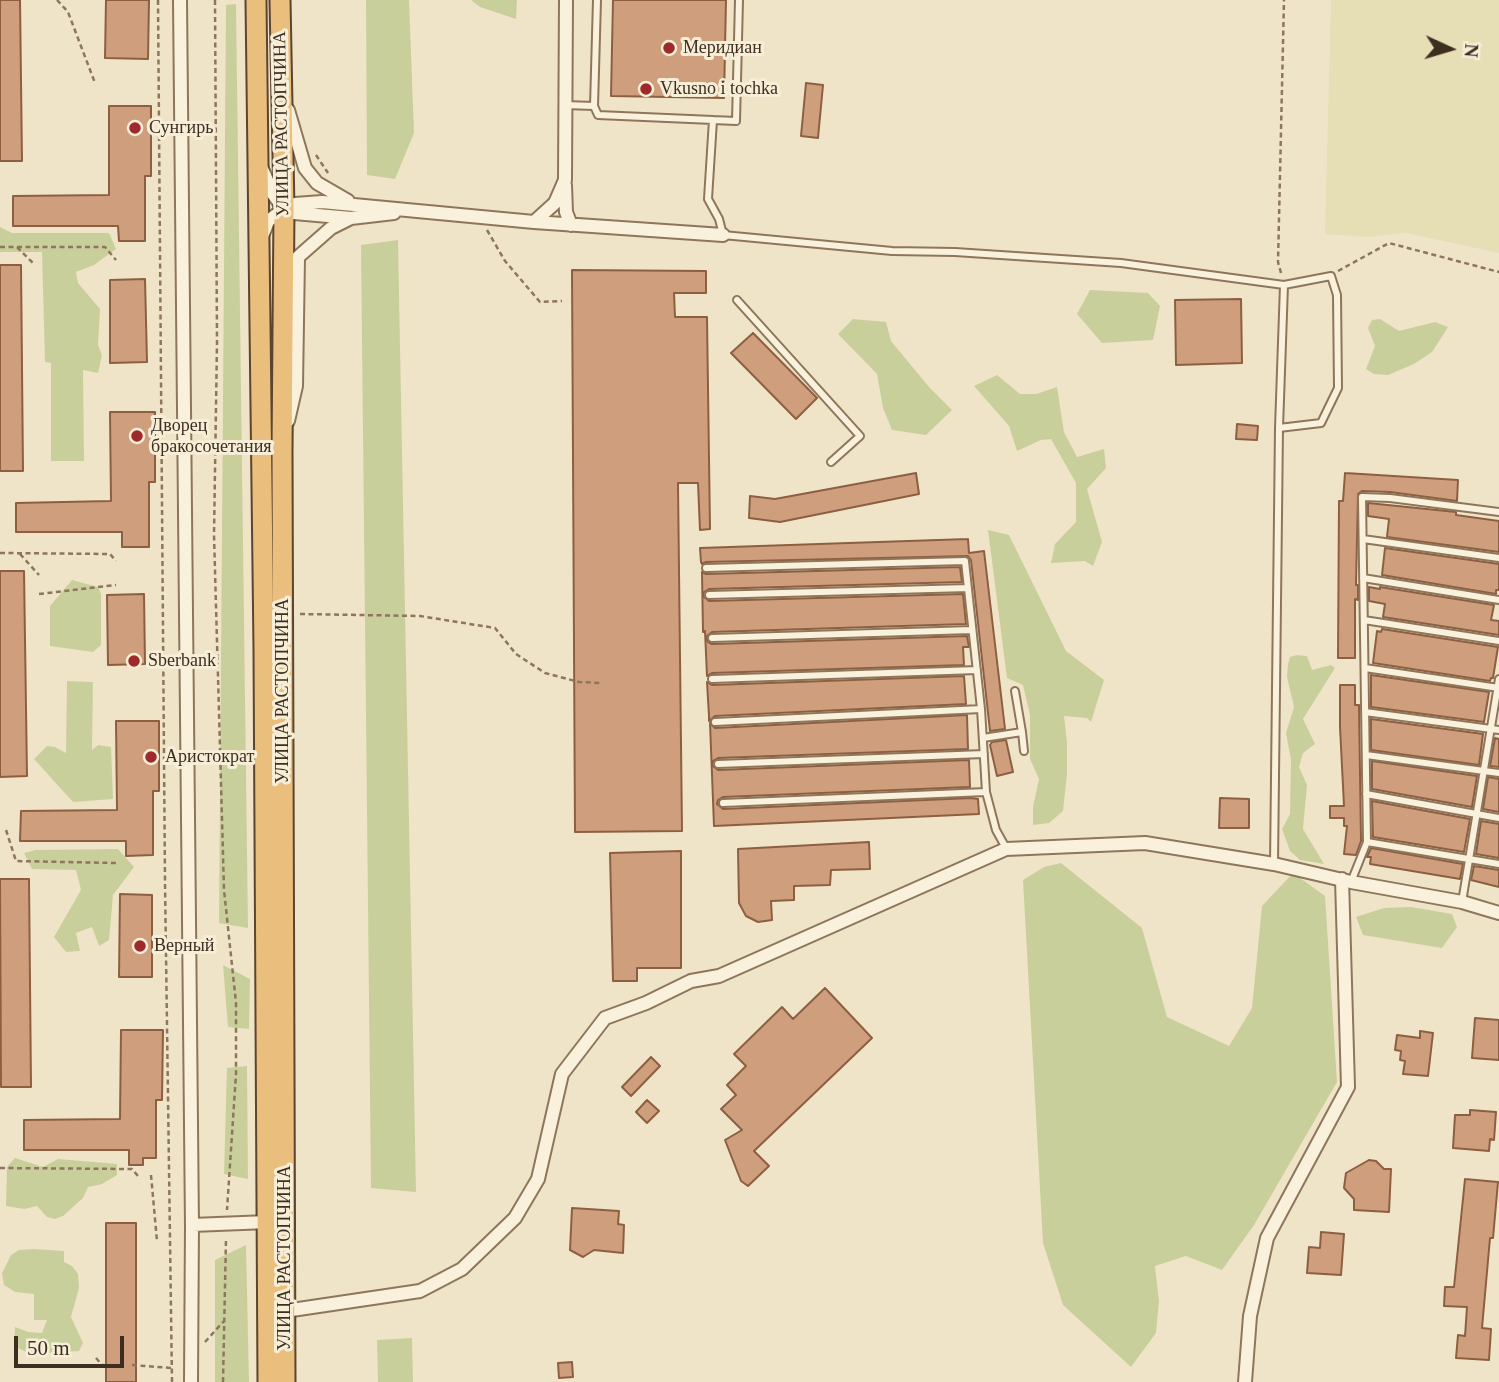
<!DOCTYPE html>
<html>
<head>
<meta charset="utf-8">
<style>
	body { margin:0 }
	#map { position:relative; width:1499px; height:1382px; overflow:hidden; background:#f0e4c8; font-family:Georgia,serif }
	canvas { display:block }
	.north { position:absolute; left:1415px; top:14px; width:70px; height:70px; -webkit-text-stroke:5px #f7eed8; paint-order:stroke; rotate:94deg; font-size:19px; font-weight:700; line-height:28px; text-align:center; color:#3d2e20 }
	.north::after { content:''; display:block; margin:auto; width:24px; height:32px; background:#3d2e20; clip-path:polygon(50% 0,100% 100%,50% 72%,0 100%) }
	.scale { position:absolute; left:14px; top:1336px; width:110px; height:32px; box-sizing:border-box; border:4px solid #3d2e20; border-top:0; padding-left:9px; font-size:21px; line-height:24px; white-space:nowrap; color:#3d2e20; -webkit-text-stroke:5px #f7eed8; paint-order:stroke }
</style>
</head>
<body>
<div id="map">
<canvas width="1499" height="1382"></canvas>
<div class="north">N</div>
<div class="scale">50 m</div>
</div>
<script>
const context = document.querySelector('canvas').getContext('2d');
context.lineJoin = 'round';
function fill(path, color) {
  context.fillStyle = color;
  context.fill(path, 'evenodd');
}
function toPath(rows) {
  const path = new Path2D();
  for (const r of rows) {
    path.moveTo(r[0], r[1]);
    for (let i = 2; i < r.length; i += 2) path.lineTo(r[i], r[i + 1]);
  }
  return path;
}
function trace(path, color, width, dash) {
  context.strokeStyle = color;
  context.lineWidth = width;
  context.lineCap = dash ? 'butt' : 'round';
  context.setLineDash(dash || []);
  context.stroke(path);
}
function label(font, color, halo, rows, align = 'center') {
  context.font = font + ' Georgia,serif';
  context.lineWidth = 6;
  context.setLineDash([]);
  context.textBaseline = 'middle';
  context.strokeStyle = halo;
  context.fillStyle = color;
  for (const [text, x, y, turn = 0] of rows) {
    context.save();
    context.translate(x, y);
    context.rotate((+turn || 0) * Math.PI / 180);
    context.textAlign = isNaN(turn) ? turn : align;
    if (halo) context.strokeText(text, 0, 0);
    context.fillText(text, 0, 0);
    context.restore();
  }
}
const farmland = toPath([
	[1331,0,1499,0,1499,253,1406,233,1367,237,1325,234]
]);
const green = toPath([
	[366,0,409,0,414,133,395,179,367,175],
	[471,0,517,0,516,19,480,7],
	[236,4,248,928,219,923,226,5],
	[0,227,12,233,109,233,116,249,94,265,76,272,78,283,100,309,98,345,102,355,98,373,83,370,84,461,51,461,51,363,45,362,42,252,0,252],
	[398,240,416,1192,371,1188,361,245],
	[1090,290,1148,293,1160,306,1153,340,1102,343,1077,314],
	[853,319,886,322,891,341,929,387,952,410,926,435,892,430,883,408,877,374,838,334],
	[1380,319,1399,331,1435,322,1448,327,1432,352,1414,364,1388,375,1374,374,1366,369,1375,346,1368,328,1372,320],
	[997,375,1020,394,1036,394,1057,387,1064,432,1077,457,1104,449,1106,468,1087,489,1102,542,1093,566,1085,561,1051,563,1055,544,1076,522,1076,483,1051,439,1041,440,1017,451,1009,426,974,386],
	[988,530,1009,535,1066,651,1104,680,1091,722,1087,718,1064,716,1067,742,1067,774,1063,811,1049,823,1033,825,1033,807,1039,779,1030,759,1030,715,1023,685,1007,678],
	[72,580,98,587,101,594,101,645,93,652,50,646,50,606],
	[1297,655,1307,656,1312,670,1331,665,1335,668,1303,719,1315,744,1303,753,1299,767,1307,785,1303,829,1324,864,1300,860,1290,851,1282,829,1290,814,1291,760,1286,733,1294,707,1287,677,1288,664,1290,657],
	[67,681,93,682,92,750,98,745,111,747,113,799,73,802,34,759,47,746,55,747,66,753],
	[118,849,134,867,113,895,109,940,99,946,92,927,76,933,80,951,66,952,54,937,81,890,76,870,32,869,24,853,36,850],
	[1061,863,1142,928,1167,1017,1229,1046,1252,1008,1262,906,1293,873,1325,896,1337,1082,1254,1225,1222,1270,1186,1256,1155,1266,1159,1301,1156,1333,1131,1367,1063,1305,1043,1243,1023,880,1044,867],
	[1411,907,1452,914,1457,927,1442,948,1363,935,1356,917,1384,908],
	[223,965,250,979,249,1029,228,1027],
	[247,1066,248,1179,224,1174,227,1068],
	[15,1158,43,1167,58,1159,117,1164,117,1175,102,1184,88,1187,83,1198,63,1216,55,1219,47,1217,37,1206,24,1209,6,1206,7,1167],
	[246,1245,249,1382,215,1382,215,1260],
	[34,1249,64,1251,64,1262,72,1266,78,1274,79,1288,71,1317,83,1343,79,1351,30,1354,14,1346,15,1327,28,1332,42,1333,47,1320,34,1320,34,1294,15,1292,4,1285,2,1273,11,1255,19,1250],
	[412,1338,413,1382,378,1382,377,1340]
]);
const building = toPath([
	[0,0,20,0,22,161,0,161,0,0],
	[106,0,149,0,148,59,105,58,106,0],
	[613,0,726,0,724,98,611,96,613,0],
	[806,83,823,85,818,138,801,136,806,83],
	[109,106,151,106,151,176,145,176,145,241,119,241,118,226,13,226,13,196,109,195,109,106],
	[0,265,21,265,23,471,0,471,0,265],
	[572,270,706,271,706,293,674,293,675,317,707,317,710,529,700,530,698,483,678,483,682,831,575,832,572,270],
	[145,279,147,362,110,363,110,280,145,279],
	[1241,299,1242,363,1176,365,1175,300,1241,299],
	[753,333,817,398,796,419,731,353,753,333],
	[110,412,155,412,155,482,149,482,149,547,122,547,122,532,16,532,16,503,111,501,110,412],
	[1237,424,1258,426,1257,440,1236,439,1237,424],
	[916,473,919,494,780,522,749,518,750,496,775,499,916,473],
	[1345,473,1458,480,1457,501,1390,492,1362,491,1358,494,1356,585,1358,585,1358,600,1355,599,1355,658,1338,658,1339,501,1343,501,1345,473],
	[1368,503,1456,512,1456,515,1499,521,1499,552,1387,537,1389,519,1368,516,1368,503],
	[968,539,969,553,984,551,1005,729,990,731,971,560,968,556,706,562,702,564,701,562,700,548,968,539],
	[1385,548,1499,564,1499,590,1496,590,1496,594,1382,575,1385,548],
	[960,567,962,582,709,589,704,592,703,596,709,601,963,594,966,624,712,632,706,637,708,642,712,644,967,636,969,647,963,647,964,665,712,673,707,676,705,631,703,632,702,572,706,574,960,567],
	[0,571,24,571,27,776,0,777,0,571],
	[1369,587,1380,589,1380,587,1494,605,1491,620,1499,621,1499,635,1383,617,1385,604,1369,601,1369,587],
	[144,594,145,664,108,665,107,595,144,594],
	[1382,629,1498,647,1493,678,1491,678,1490,681,1373,663,1377,631,1381,632,1382,629],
	[1371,675,1489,692,1484,722,1371,707,1371,675],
	[964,676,966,704,715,716,709,721,709,716,707,682,712,685,964,676],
	[1340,685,1355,685,1355,705,1359,705,1361,841,1356,855,1344,854,1347,826,1344,826,1344,818,1330,818,1330,806,1344,806,1340,727,1340,685],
	[967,715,968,749,718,758,713,761,712,765,718,770,969,760,970,787,723,797,718,800,717,804,723,809,971,798,978,799,979,814,714,826,710,723,715,728,967,715],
	[1371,719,1483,734,1479,765,1371,750,1371,719],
	[116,721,159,721,159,791,153,791,153,855,126,856,126,841,20,841,21,811,117,810,116,721],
	[1495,738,1499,739,1499,767,1490,766,1495,738],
	[1006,740,1013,772,997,776,990,745,992,742,1006,740],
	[1372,761,1477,776,1472,807,1372,789,1372,761],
	[1488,777,1499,779,1499,812,1483,809,1488,777],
	[1220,798,1249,799,1249,828,1219,828,1220,798],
	[1372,801,1470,819,1464,852,1373,837,1372,801],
	[1481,821,1499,824,1499,858,1476,854,1481,821],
	[869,842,870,869,831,870,830,885,794,886,794,900,771,901,772,920,758,922,746,916,739,903,738,849,869,842],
	[1371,848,1463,864,1460,879,1370,864,1371,857,1367,857,1371,848],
	[681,851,681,968,637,968,637,981,613,981,610,853,681,851],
	[1474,866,1499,870,1499,887,1471,880,1474,866],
	[0,879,29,879,31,1087,1,1087,0,879],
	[120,894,152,895,152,977,119,977,120,894],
	[825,988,872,1038,754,1151,769,1166,748,1186,741,1181,725,1140,742,1130,721,1109,736,1095,727,1085,746,1066,734,1054,782,1007,793,1019,825,988],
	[1475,1018,1499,1020,1499,1060,1472,1058,1475,1018],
	[121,1030,163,1030,162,1100,156,1100,156,1158,143,1158,143,1165,129,1165,129,1150,24,1150,24,1120,120,1119,121,1030],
	[1420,1031,1433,1033,1428,1076,1403,1074,1405,1061,1400,1060,1401,1051,1395,1050,1397,1035,1420,1038,1420,1031],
	[651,1057,660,1066,631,1096,622,1087,651,1057],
	[647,1100,659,1111,647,1123,636,1112,647,1100],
	[1470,1110,1496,1112,1494,1140,1490,1139,1489,1151,1453,1148,1455,1115,1470,1115,1470,1110],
	[1369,1160,1376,1161,1384,1169,1391,1169,1389,1212,1354,1210,1354,1199,1344,1188,1346,1173,1369,1160],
	[1465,1179,1498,1182,1493,1238,1490,1238,1482,1328,1491,1329,1489,1360,1456,1358,1458,1335,1465,1336,1467,1307,1444,1306,1445,1287,1454,1287,1465,1179],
	[572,1208,619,1211,618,1224,624,1225,623,1253,594,1250,583,1257,570,1250,572,1208],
	[106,1223,136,1223,136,1382,106,1382,106,1223],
	[1321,1232,1344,1234,1341,1275,1307,1273,1309,1247,1320,1248,1321,1232],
	[572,1362,573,1377,559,1378,558,1363,572,1362]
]);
const path = toPath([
	[57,0,68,12,95,83],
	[158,0,165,882,172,1382],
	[215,0,217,342,214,535,224,890,236,1003,236,1074,227,1210],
	[316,155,328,173],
	[487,230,505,261,540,302,562,301],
	[0,247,105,247,116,260],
	[17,247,34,264],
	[1338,271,1389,243,1499,272],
	[1281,273,1278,262,1284,0],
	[0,553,110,554,116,561],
	[20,554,39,575],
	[39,594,116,585],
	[300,614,420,616,495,628,516,654,545,673,579,682,602,683],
	[6,830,16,861,116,863],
	[0,1168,132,1169,138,1176],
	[151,1175,157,1241],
	[205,1342,224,1321],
	[96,1358,102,1365,120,1366],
	[132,1365,172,1368],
	[223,1382,226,1238]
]);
const service = toPath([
	[565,105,594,106,597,0],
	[594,106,598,115,736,121,739,0],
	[713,120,708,199,719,219,723,235,892,251,955,252,1121,263,1284,285,1331,276,1337,295,1338,388,1321,423,1279,428],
	[737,300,860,436,831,462],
	[1363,539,1499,558],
	[706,568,965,561,981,709,986,792,996,830,1006,848],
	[1363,578,1499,600],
	[709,595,968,588],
	[1364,620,1499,641],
	[712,638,972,630],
	[1365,668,1499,688],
	[712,679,977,670],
	[1365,712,1499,730],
	[715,722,981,709],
	[1022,732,1024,751],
	[983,738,1022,732,1015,691],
	[1366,755,1499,773],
	[718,764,984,754],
	[1366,794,1499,818],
	[723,803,986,792],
	[1367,842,1499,864],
	[1274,864,1279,428,1284,285],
	[1351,882,1367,842,1362,497,1390,498,1499,512],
	[1462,902,1499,679]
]);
const minor = toPath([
	[180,0,192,1225,191,1382],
	[288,110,305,168,317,183,348,201],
	[262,169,273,194,284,209,294,213,351,218,394,213],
	[565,185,566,212,571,225],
	[534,222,555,203,565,180,566,0],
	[263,234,268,221,284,209,295,204,322,202,534,222,723,235],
	[288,421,296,386,298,257,331,228,351,218],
	[192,1225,268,1222],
	[285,1311,420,1291,462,1269,515,1218,538,1179,562,1074,605,1018,646,1003,691,981,719,976,1006,849,1145,843,1274,864,1351,882,1462,902,1499,913],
	[1245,1382,1250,1316,1267,1238,1348,1087,1342,879]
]);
const trunk = toPath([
	[256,0,264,649,268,1382],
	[280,0,284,209,282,451,285,1382]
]);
const markers = [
	[669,48,7,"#9e2a2b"],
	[646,89,7,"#9e2a2b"],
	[135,128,7,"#9e2a2b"],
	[137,436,7,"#9e2a2b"],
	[134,661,7,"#9e2a2b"],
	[151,757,7,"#9e2a2b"],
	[140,946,7,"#9e2a2b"]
];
const poiNames = [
	["Меридиан",683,48],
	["Vkusno i tochka",660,89],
	["Сунгирь",149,128],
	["Дворец",151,426],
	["бракосочетания",151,447],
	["Sberbank",148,661],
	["Аристократ",165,757],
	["Верный",154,946]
];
const streetNames = [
	["УЛИЦА РАСТОПЧИНА",282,124,-91],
	["УЛИЦА РАСТОПЧИНА",283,691,-90],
	["УЛИЦА РАСТОПЧИНА",285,1258,-90]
];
fill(farmland, '#e6deb5');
fill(green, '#c9cf9b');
fill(building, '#cf9f7d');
trace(building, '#8d5f41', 2);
trace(service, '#8d765c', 10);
trace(minor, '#8d765c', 16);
trace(trunk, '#5b4430', 23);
trace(path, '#8d765c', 2.5, [5, 3.5]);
trace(service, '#faf1dc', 6);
trace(minor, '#faf1dc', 12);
trace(trunk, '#eabe7c', 19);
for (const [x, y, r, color] of markers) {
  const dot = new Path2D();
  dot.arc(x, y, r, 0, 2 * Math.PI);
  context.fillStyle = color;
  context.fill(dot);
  trace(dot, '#f7eed8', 2.5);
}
label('18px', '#3d2e20', '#f7eed8', poiNames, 'left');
label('18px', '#3d2e20', '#f7eed8', streetNames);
</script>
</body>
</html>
